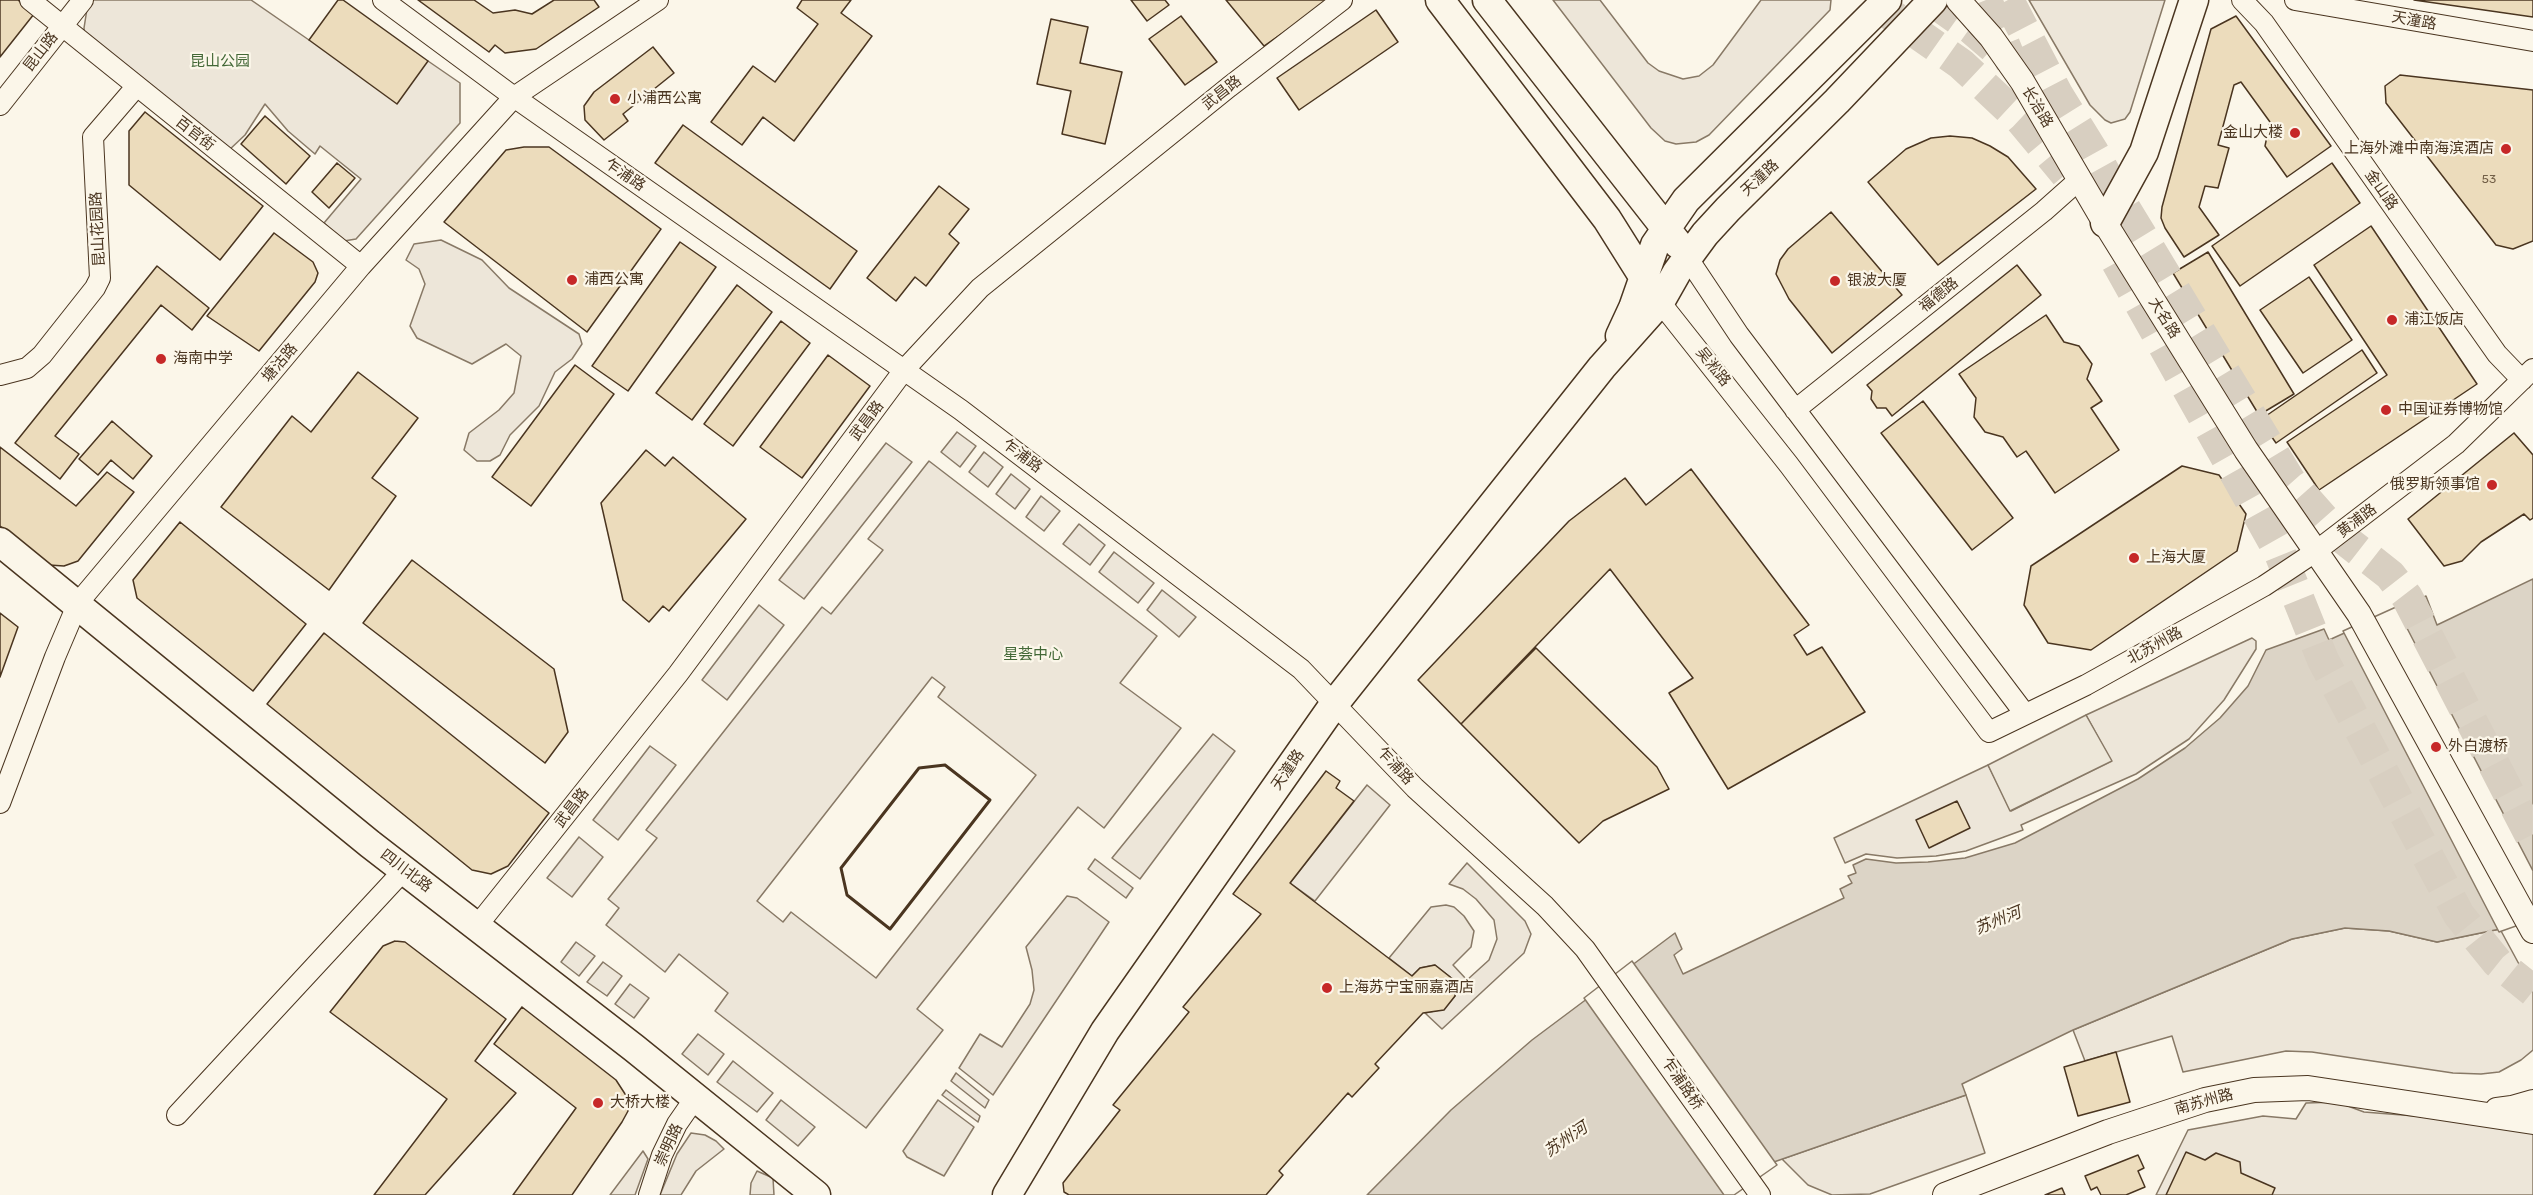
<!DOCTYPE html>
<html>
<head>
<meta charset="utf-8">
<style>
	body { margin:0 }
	canvas { display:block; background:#fbf6e9 }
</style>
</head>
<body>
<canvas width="2533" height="1195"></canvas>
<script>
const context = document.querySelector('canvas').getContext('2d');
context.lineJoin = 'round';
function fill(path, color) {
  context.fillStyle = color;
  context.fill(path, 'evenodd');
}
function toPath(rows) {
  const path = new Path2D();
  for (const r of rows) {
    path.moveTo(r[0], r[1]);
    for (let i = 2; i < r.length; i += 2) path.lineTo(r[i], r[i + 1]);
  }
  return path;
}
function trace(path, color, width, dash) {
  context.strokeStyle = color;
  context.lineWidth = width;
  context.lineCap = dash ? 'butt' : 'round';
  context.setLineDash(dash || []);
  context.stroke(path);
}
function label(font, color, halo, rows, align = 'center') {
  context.font = font + ' Rubik,"Noto Sans SC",sans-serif';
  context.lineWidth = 4.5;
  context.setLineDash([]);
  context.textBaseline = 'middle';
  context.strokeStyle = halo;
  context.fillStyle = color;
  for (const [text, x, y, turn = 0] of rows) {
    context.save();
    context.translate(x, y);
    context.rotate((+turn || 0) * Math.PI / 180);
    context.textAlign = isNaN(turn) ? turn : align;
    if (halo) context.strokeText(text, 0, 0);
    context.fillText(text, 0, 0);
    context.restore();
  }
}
const green = toPath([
	[93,0,251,0,309,40,428,61,460,83,460,123,356,239,344,241,324,223,361,179,320,146,315,154,288,131,265,104,245,135,227,152,85,37,84,28,87,9,93,0],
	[1553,0,1600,0,1648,63,1659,71,1683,79,1699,76,1713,65,1761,0,1831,0,1830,10,1709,135,1696,142,1676,144,1665,141,1651,128,1553,0],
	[2029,0,2165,0,2130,112,2125,119,2111,123,2105,120,2090,105,2029,0],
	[441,240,482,260,509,288,579,334,582,344,572,359,555,372,539,406,510,435,500,455,490,461,477,461,464,450,469,433,499,410,514,393,521,356,506,344,472,364,417,338,410,326,425,284,419,269,406,260,414,244,441,240],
	[957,432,976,446,960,467,941,452,957,432],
	[886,443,912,462,804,599,779,580,886,443],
	[984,452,1003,467,988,487,969,472,984,452],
	[929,461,1157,636,1120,683,1181,728,1104,828,1078,807,917,1009,943,1030,866,1128,715,1011,728,993,679,954,665,972,606,925,619,908,608,899,657,838,646,830,822,607,831,614,883,550,868,539,929,461],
	[932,677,945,687,938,697,1036,775,876,978,791,912,783,922,757,901,932,677],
	[1011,474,1030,489,1015,509,996,494,1011,474],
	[1041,496,1060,511,1044,531,1026,517,1041,496],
	[1079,524,1105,545,1090,565,1063,544,1079,524],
	[1114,552,1154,583,1138,603,1099,572,1114,552],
	[1162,590,1196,617,1179,637,1147,610,1162,590],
	[759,605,784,625,727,700,702,680,759,605],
	[2252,638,2256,641,2256,649,2224,700,2189,739,2136,774,2021,825,2023,830,1966,851,1936,856,1897,858,1866,854,1845,863,1834,838,1988,765,2011,811,2111,761,2086,715,2252,638],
	[1213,734,1235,751,1140,879,1112,858,1213,734],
	[650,746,676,765,618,840,593,820,650,746],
	[1367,785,1390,805,1315,901,1290,883,1367,785],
	[579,837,603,857,572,897,547,878,579,837],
	[1095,859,1133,888,1126,898,1088,869,1095,859],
	[1467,863,1525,921,1531,934,1524,953,1442,1029,1425,1013,1444,1009,1455,996,1454,980,1435,965,1420,968,1412,976,1389,958,1431,907,1446,905,1454,907,1464,916,1474,931,1471,947,1453,965,1467,980,1489,960,1497,939,1494,920,1476,899,1463,889,1449,884,1467,863],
	[1067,896,1077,898,1109,922,993,1095,959,1068,980,1034,1002,1047,1030,1004,1034,990,1032,970,1026,947,1067,896],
	[2345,928,2389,931,2437,942,2500,929,2533,990,2533,1050,2521,1060,2499,1072,2481,1074,2453,1073,2312,1052,2286,1051,2183,1072,2172,1036,2085,1061,2073,1030,2292,939,2345,928],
	[576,942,595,956,579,976,561,962,576,942],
	[603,962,622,976,607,996,587,982,603,962],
	[630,984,649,998,634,1018,615,1004,630,984],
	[698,1034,724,1054,708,1075,682,1054,698,1034],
	[733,1061,773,1093,757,1112,717,1082,733,1061],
	[956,1073,989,1100,985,1108,951,1081,956,1073],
	[946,1090,980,1116,978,1122,942,1095,946,1090],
	[1966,1095,1985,1153,1870,1194,1832,1195,1808,1185,1782,1159,1966,1095],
	[781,1100,815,1127,798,1146,766,1120,781,1100],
	[938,1100,974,1127,944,1176,907,1157,903,1151,938,1100],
	[2337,1102,2364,1112,2466,1120,2533,1132,2533,1195,2156,1195,2188,1130,2263,1116,2296,1119,2306,1103,2337,1102],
	[691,1133,705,1135,716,1141,724,1149,696,1171,681,1195,660,1195,677,1154,691,1133],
	[643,1151,648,1159,635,1195,610,1195,643,1151],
	[757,1171,773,1178,774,1195,750,1195,751,1183,757,1171]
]);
const parking = toPath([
	[2086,715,2112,761,2010,811,1988,765,2086,715]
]);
const water = toPath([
	[2533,579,2533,917,2500,929,2437,942,2389,931,2345,928,2292,939,2073,1030,1962,1084,1966,1095,1771,1163,1729,1195,1367,1195,1451,1110,1532,1040,1675,933,1682,949,1674,955,1683,974,1844,898,1840,889,1852,883,1848,876,1856,873,1853,865,1866,859,1896,863,1928,862,1965,858,2015,843,2138,779,2185,748,2220,718,2248,686,2266,650,2324,629,2329,640,2426,596,2437,625,2533,579]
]);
const pier = toPath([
	[2396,607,2533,871,2533,920,2499,932,2343,631,2396,607],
	[1632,961,1777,1165,1734,1195,1724,1195,1584,998,1632,961]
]);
const building = toPath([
	[0,0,18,0,34,14,0,57,0,0],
	[338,0,343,0,428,61,397,104,309,40,338,0],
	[418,0,474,0,493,13,515,10,532,14,554,0,594,0,599,7,536,49,505,53,495,45,489,52,418,0],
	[802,0,851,0,841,13,872,36,794,141,763,117,742,145,711,122,753,66,775,82,818,24,797,8,802,0],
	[1131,0,1165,0,1169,5,1147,21,1131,0],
	[1226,0,1330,0,1264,46,1226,0],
	[2414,0,2533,0,2533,17,2414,0],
	[1376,10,1398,42,1299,110,1277,78,1376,10],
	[1181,16,1217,62,1185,85,1149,39,1181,16],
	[2236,16,2331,146,2287,177,2265,146,2270,122,2241,82,2234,85,2218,145,2229,148,2218,188,2205,186,2199,207,2219,235,2184,257,2165,228,2161,218,2162,207,2211,29,2236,16],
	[1051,19,1088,27,1080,63,1122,72,1105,144,1062,134,1071,91,1037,84,1051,19],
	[653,47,674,73,623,114,628,121,604,140,585,120,584,106,594,92,653,47],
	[2400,75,2533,90,2533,241,2513,249,2496,245,2386,103,2385,86,2400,75],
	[145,112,263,206,220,260,129,185,129,131,145,112],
	[265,116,310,156,286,184,241,144,265,116],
	[683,125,857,251,830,289,655,163,683,125],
	[1950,136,1972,138,1990,146,2008,157,2036,189,1938,265,1868,182,1906,149,1931,138,1950,136],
	[524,147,549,147,661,229,587,332,444,222,506,150,524,147],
	[337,163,355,178,329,208,312,192,337,163],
	[2332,163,2360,203,2240,286,2212,246,2332,163],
	[939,186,969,209,949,234,959,243,926,286,915,277,896,301,867,278,939,186],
	[1831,212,1902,295,1832,353,1789,299,1776,274,1780,260,1788,249,1831,212],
	[2371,226,2477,384,2319,490,2287,442,2387,375,2314,265,2371,226],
	[274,233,313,262,318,273,315,282,259,351,207,316,274,233],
	[680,242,716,267,628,391,592,366,680,242],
	[2208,252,2294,394,2259,415,2173,273,2208,252],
	[2017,265,2041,295,1892,416,1886,408,1877,408,1871,399,1872,391,1867,385,2017,265],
	[157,266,209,308,192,330,161,305,55,436,79,454,60,479,15,443,157,266],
	[2309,277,2352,340,2303,373,2260,310,2309,277],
	[737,285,772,312,692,420,656,393,737,285],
	[2046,315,2064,342,2079,346,2092,364,2087,379,2102,401,2091,408,2119,450,2055,493,2026,451,2017,457,2003,437,1985,432,1974,417,1976,398,1959,374,2046,315],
	[781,321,810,343,733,446,704,424,781,321],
	[2362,350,2377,373,2276,443,2260,420,2362,350],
	[828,355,870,386,802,478,760,447,828,355],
	[575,365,614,394,531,506,492,477,575,365],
	[358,372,418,418,372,478,396,496,329,590,221,507,292,416,311,432,358,372],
	[1923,401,2013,518,1972,550,1881,433,1923,401],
	[112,421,152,456,133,479,111,460,98,475,79,459,112,421],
	[2514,433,2533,455,2533,518,2530,520,2524,514,2481,542,2462,561,2444,566,2408,519,2514,433],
	[0,447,76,506,107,472,134,492,78,561,64,566,49,565,0,526,0,447],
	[646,450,665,466,673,457,746,519,669,611,663,606,649,622,623,600,601,503,646,450],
	[2182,466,2219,475,2246,514,2237,551,2091,650,2048,643,2024,605,2031,566,2182,466],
	[1691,469,1809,625,1794,635,1807,655,1822,647,1865,712,1728,789,1669,693,1693,678,1610,569,1461,724,1418,680,1569,521,1625,478,1646,505,1691,469],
	[180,522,306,624,253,691,137,598,133,580,180,522],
	[412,560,554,669,568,732,545,763,363,623,412,560],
	[0,613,18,627,0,677,0,613],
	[324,633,549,813,508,866,491,874,472,870,267,704,324,633],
	[1536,648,1657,767,1669,789,1603,821,1579,843,1461,724,1536,648],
	[1326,771,1340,781,1336,788,1354,801,1290,883,1412,976,1420,968,1435,965,1454,980,1455,996,1444,1010,1423,1013,1375,1064,1379,1068,1352,1097,1348,1093,1279,1171,1283,1175,1266,1195,1069,1195,1064,1192,1063,1183,1120,1110,1113,1105,1189,1012,1183,1007,1261,914,1233,894,1326,771],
	[1957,801,1970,828,1929,848,1916,820,1957,801],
	[395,941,405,942,506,1019,475,1061,516,1093,425,1195,374,1195,447,1099,330,1012,383,946,395,941],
	[522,1007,616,1080,627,1097,628,1111,622,1122,572,1195,513,1195,576,1108,494,1044,522,1007],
	[2116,1052,2130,1102,2078,1116,2064,1067,2116,1052],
	[2186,1152,2205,1160,2216,1153,2240,1162,2241,1173,2275,1188,2272,1195,2166,1195,2186,1152],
	[2138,1155,2144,1168,2138,1171,2145,1187,2126,1195,2101,1195,2097,1187,2091,1190,2085,1176,2138,1155],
	[2062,1188,2065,1195,2045,1195,2062,1188]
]);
const primaryTunnel = toPath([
	[1870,0,1961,64,2021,120,2066,174],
	[1931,0,1972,29,1993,47],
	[1986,0,2012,64],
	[2008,0,2057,94,2093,152,2122,204,2290,481,2335,532,2390,575,2407,597,2533,840],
	[2117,262,2279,551,2323,660,2459,915,2497,962,2533,991]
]);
const minor = toPath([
	[30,0,361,266],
	[383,0,514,97,961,410,1301,669,1415,788,1545,906,1585,949,1760,1195],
	[2242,0,2264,23,2497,354,2522,380],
	[2295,0,2533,41],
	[0,105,83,0],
	[1687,257,1739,335,2025,714],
	[1660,302,1789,465,1989,732,2086,685,2264,586,2315,552,2456,444,2533,369],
	[0,375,27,368,42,355,95,288,100,278,93,137,136,87],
	[1795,410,2044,211,2080,179],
	[0,803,55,657,78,603,361,266,514,97,658,0],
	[477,926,678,674,904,370,980,288,1229,87,1342,0],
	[177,1115,404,870],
	[649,1195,662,1155,677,1124,695,1098]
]);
const tertiary = toPath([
	[1958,0,1991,37,2022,81,2105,223,2246,450,2359,614,2533,931],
	[2497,1110,2512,1108,2533,1102],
	[1945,1195,2108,1132,2205,1100,2254,1090,2308,1088,2533,1122]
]);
const secondary = toPath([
	[1440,0,1607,219,1651,289],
	[1487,0,1678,244],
	[2105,223,2144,152,2194,0],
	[1620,336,1633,308,1655,245,1686,200,1887,0],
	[0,542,370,844,634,1048,816,1195],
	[1007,1195,1105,1031,1335,703,1602,367,1660,302,1677,272,1705,234,1728,209,1837,101,1933,0]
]);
const wall = toPath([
	[945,765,990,800,890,929,847,895,841,868,919,768,945,765]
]);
const markers = [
	[615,99,6,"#c62828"],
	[2295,133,6,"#c62828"],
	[2506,149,6,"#c62828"],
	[572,280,6,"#c62828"],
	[1835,281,6,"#c62828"],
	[2392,320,6,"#c62828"],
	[161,359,6,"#c62828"],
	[2386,410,6,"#c62828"],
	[2492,485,6,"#c62828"],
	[2134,558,6,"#c62828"],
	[2436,747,6,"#c62828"],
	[1327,988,6,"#c62828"],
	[598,1103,6,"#c62828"]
];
const numberNames = [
	["53",2489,180]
];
const streetNames = [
	["天潼路",2414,21,10],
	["昆山路",41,52,-52],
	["武昌路",1222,93,-38],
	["长治路",2037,107,59],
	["百官街",195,134,38],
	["乍浦路",625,175,35],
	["天潼路",1760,178,-43],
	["金山路",2381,190,55],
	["昆山花园路",98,229,-93],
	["福德路",1939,295,-39],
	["大名路",2164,318,58],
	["塘沽路",280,363,-50],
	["吴淞路",1713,367,51],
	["武昌路",867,421,-53],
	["乍浦路",1022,456,37],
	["黄浦路",2357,521,-37],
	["北苏州路",2155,646,-29],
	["乍浦路",1395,766,47],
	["天潼路",1288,770,-55],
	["武昌路",572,808,-52],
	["四川北路",406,871,37],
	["乍浦路桥",1682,1084,55],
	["南苏州路",2204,1102,-15],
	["崇明路",669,1145,-65]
];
const parkNames = [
	["昆山公园",220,62],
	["星荟中心",1033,655]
];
const poiNames = [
	["小浦西公寓",627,99],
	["金山大楼",2283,133,"right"],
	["上海外滩中南海滨酒店",2494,149,"right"],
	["浦西公寓",584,280],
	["银波大厦",1847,281],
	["浦江饭店",2404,320],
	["海南中学",173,359],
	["中国证券博物馆",2398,410],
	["俄罗斯领事馆",2480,485,"right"],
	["上海大厦",2146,558],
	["外白渡桥",2448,747],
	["上海苏宁宝丽嘉酒店",1339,988],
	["大桥大楼",610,1103]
];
const waterNames = [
	["苏州河",1998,921,-22],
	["苏州河",1566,1140,-34]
];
fill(green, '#ede6d9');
trace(green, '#887966', 1.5);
fill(parking, '#ede7d9');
trace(parking, '#887966', 1.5);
fill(water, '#dcd4c6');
trace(water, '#887966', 1.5);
fill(pier, '#fbf6e9');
trace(pier, '#887966', 1.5);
fill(building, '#ecdcbc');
trace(building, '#4a3520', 1.5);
trace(primaryTunnel, '#d8cfc1', 32, [32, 16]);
trace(minor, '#4a3520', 22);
trace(tertiary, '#4a3520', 26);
trace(secondary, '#4a3520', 31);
trace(minor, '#fbf6e9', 20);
trace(tertiary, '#fbf6e9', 24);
trace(secondary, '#fbf6e9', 28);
trace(wall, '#4a3520', 3);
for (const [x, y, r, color] of markers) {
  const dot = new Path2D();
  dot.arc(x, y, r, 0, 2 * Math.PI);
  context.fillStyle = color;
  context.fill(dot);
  trace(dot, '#fbf6e9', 2);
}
label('12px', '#725f47', null, numberNames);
label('15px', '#4a3520', '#fbf6e9', streetNames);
label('15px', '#436837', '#fbf6e9', parkNames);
label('15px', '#4a3520', '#fbf6e9', poiNames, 'left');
label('italic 16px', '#4a3520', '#fbf6e9', waterNames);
</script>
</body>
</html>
